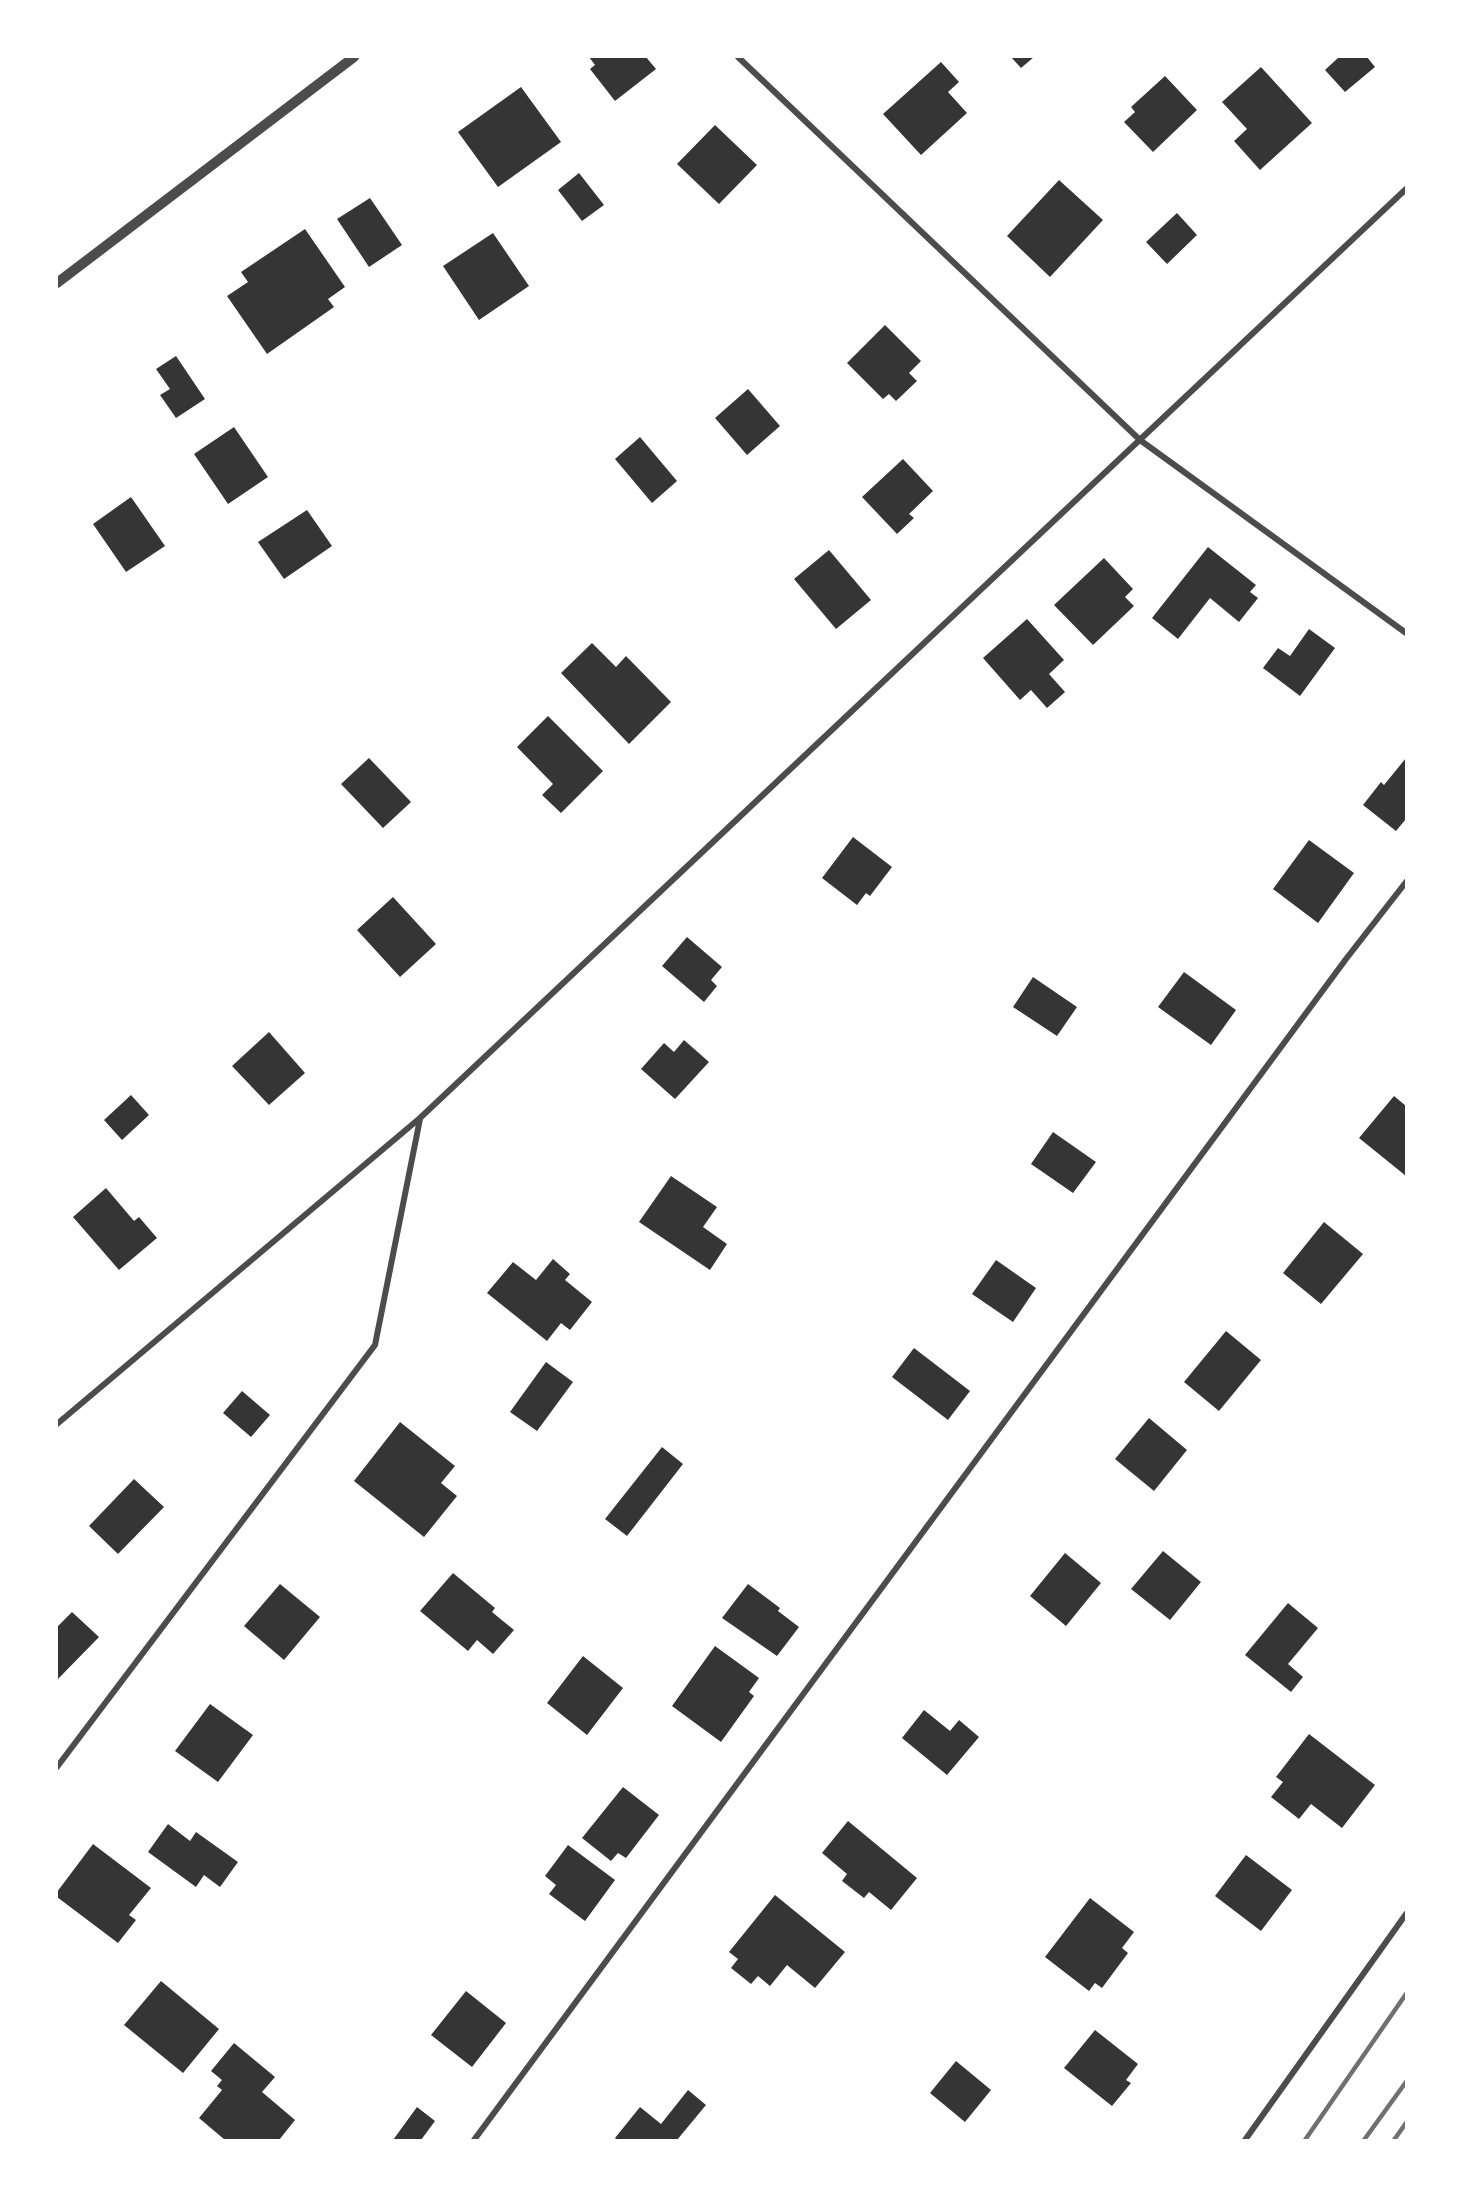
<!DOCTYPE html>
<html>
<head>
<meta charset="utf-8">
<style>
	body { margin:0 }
	#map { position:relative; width:1463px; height:2197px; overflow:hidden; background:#fff; font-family:"Alegreya Sans",sans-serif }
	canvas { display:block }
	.frame { position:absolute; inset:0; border:58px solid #fff; pointer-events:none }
</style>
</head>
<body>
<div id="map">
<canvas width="1463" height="2197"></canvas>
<div class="frame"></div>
</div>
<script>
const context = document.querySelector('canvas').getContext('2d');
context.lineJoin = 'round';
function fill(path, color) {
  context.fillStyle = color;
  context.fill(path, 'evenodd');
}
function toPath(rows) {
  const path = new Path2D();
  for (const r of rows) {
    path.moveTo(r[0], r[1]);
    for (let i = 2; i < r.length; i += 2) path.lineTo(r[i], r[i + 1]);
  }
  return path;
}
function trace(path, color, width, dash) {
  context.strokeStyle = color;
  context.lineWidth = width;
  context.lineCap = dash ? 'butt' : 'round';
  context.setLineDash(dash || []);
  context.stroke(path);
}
const building = toPath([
	[589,57,646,57,656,69,615,101,590,69,595,65],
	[1011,57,1034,57,1021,68],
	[1339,57,1367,57,1375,67,1345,92,1325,70],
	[941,62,959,82,948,92,967,113,921,155,883,114],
	[1261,67,1312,123,1260,170,1234,141,1247,129,1222,102],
	[1165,76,1197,110,1153,152,1124,122,1135,112,1131,107],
	[521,87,561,142,498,187,458,132],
	[715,125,757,165,719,204,677,164],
	[579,173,604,205,582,221,558,190],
	[1059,180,1103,220,1050,277,1007,236],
	[370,198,402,245,369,267,337,219],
	[1177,213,1197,235,1167,264,1146,242],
	[305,229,345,287,328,299,334,307,267,354,227,296,248,282,241,272],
	[493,233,529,286,479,320,443,266],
	[885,325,921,361,909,373,917,381,896,401,889,394,883,399,847,363],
	[176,356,205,399,176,418,160,395,170,389,156,369],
	[748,389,780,426,747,455,715,418],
	[234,427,268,477,228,504,194,454],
	[640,437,677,481,652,503,615,459],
	[903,459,933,491,909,514,914,518,897,534,862,497],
	[131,497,165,546,126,572,93,524],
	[307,510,332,546,284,579,258,542],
	[1208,547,1256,585,1250,592,1258,598,1239,622,1210,598,1178,639,1152,618],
	[829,550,871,600,836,629,794,579],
	[1104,558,1133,589,1125,597,1134,606,1093,645,1054,605],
	[1027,619,1064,660,1049,674,1065,692,1047,708,1031,690,1020,700,983,658],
	[1309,629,1335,648,1300,696,1263,668,1278,648,1290,656],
	[592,643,616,667,626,656,671,702,629,744,561,673],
	[548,716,603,771,561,813,542,795,553,784,517,747],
	[369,758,411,802,383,828,341,784],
	[1406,758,1406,819,1396,831,1363,805,1381,782,1384,785],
	[853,837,892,867,870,896,866,893,857,905,822,878],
	[1309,840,1354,873,1318,923,1273,889],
	[393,897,436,944,400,977,357,930],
	[687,937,722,967,711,980,717,986,704,1002,662,966],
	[1184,972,1236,1010,1211,1045,1158,1007],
	[1033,977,1077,1007,1057,1036,1013,1007],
	[269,1032,305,1073,269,1105,232,1066],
	[684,1040,709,1062,675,1099,641,1069,664,1043,674,1052],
	[131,1095,149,1115,122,1140,104,1120],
	[1394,1096,1406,1106,1406,1176,1359,1138],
	[1053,1132,1096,1162,1073,1193,1031,1164],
	[671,1176,717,1207,703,1227,727,1244,710,1270,639,1222],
	[106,1188,134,1221,139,1217,157,1238,119,1270,73,1217],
	[1324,1222,1363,1254,1321,1304,1283,1273],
	[553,1259,570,1274,565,1280,592,1302,570,1330,561,1323,547,1341,487,1293,513,1262,536,1280],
	[996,1260,1036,1288,1013,1322,972,1294],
	[1226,1331,1261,1360,1219,1411,1184,1382],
	[914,1348,970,1391,948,1420,892,1377],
	[546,1362,573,1382,537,1431,510,1412],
	[242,1391,270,1415,251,1437,223,1413],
	[1149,1418,1187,1450,1154,1491,1115,1459],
	[400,1422,455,1466,441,1483,457,1496,424,1537,354,1481],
	[662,1447,683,1464,627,1536,605,1519],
	[134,1479,164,1507,118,1554,89,1526],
	[1163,1551,1201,1582,1170,1620,1131,1589],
	[1065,1553,1101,1583,1066,1626,1030,1596],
	[453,1573,495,1608,492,1612,514,1630,493,1654,477,1640,468,1651,420,1611],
	[280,1584,320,1617,284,1660,244,1626],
	[748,1584,780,1608,778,1611,799,1627,777,1656,722,1618],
	[1288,1603,1318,1628,1288,1664,1303,1677,1291,1692,1245,1655],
	[72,1612,99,1637,57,1680,57,1627],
	[715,1646,759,1678,749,1692,754,1696,721,1742,672,1706],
	[583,1656,623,1688,587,1735,547,1703],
	[210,1704,253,1735,218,1782,175,1751],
	[924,1710,950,1731,959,1720,979,1737,947,1775,902,1738],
	[1309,1734,1375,1785,1342,1828,1311,1804,1299,1819,1271,1797,1283,1782,1276,1777],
	[623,1787,659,1815,626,1858,618,1853,611,1861,582,1838],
	[848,1821,917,1878,891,1910,869,1892,864,1898,842,1881,847,1874,822,1853],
	[168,1824,190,1841,196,1832,238,1862,220,1887,204,1875,196,1887,148,1852],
	[93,1844,151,1888,129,1915,136,1920,118,1943,57,1897,57,1892],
	[568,1845,615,1880,585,1921,549,1894,556,1885,545,1876],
	[1246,1855,1292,1890,1261,1931,1215,1896],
	[775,1895,845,1952,815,1988,787,1965,770,1986,758,1976,751,1984,731,1968,738,1959,729,1952],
	[1090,1898,1134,1932,1122,1948,1128,1953,1102,1988,1095,1983,1089,1991,1045,1957],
	[161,1981,219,2029,183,2073,124,2025],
	[466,1991,506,2023,472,2067,431,2035],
	[1095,2030,1138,2064,1126,2080,1131,2083,1112,2106,1064,2068],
	[234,2043,275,2077,262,2092,295,2120,279,2140,225,2140,199,2118,222,2090,217,2086,222,2080,211,2071],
	[956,2061,991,2090,965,2122,930,2093],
	[688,2090,706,2105,677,2140,617,2140,615,2138,640,2107,661,2124],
	[417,2107,435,2121,421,2140,393,2140]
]);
const minor = toPath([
	[738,57,1140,440,1406,633],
	[57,1424,420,1118,1406,189],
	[57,1767,375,1345,420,1119],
	[474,2140,1346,959,1406,882],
	[1245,2140,1406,1914]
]);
const tertiary = toPath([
	[57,283,354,57]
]);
const rail = toPath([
	[1305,2140,1406,1994],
	[1364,2140,1406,2082],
	[1394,2140,1406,2123]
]);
fill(building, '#353535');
trace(minor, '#4c4c4c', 6);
trace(tertiary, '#4c4c4c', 10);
trace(rail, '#707070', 4.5);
</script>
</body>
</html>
